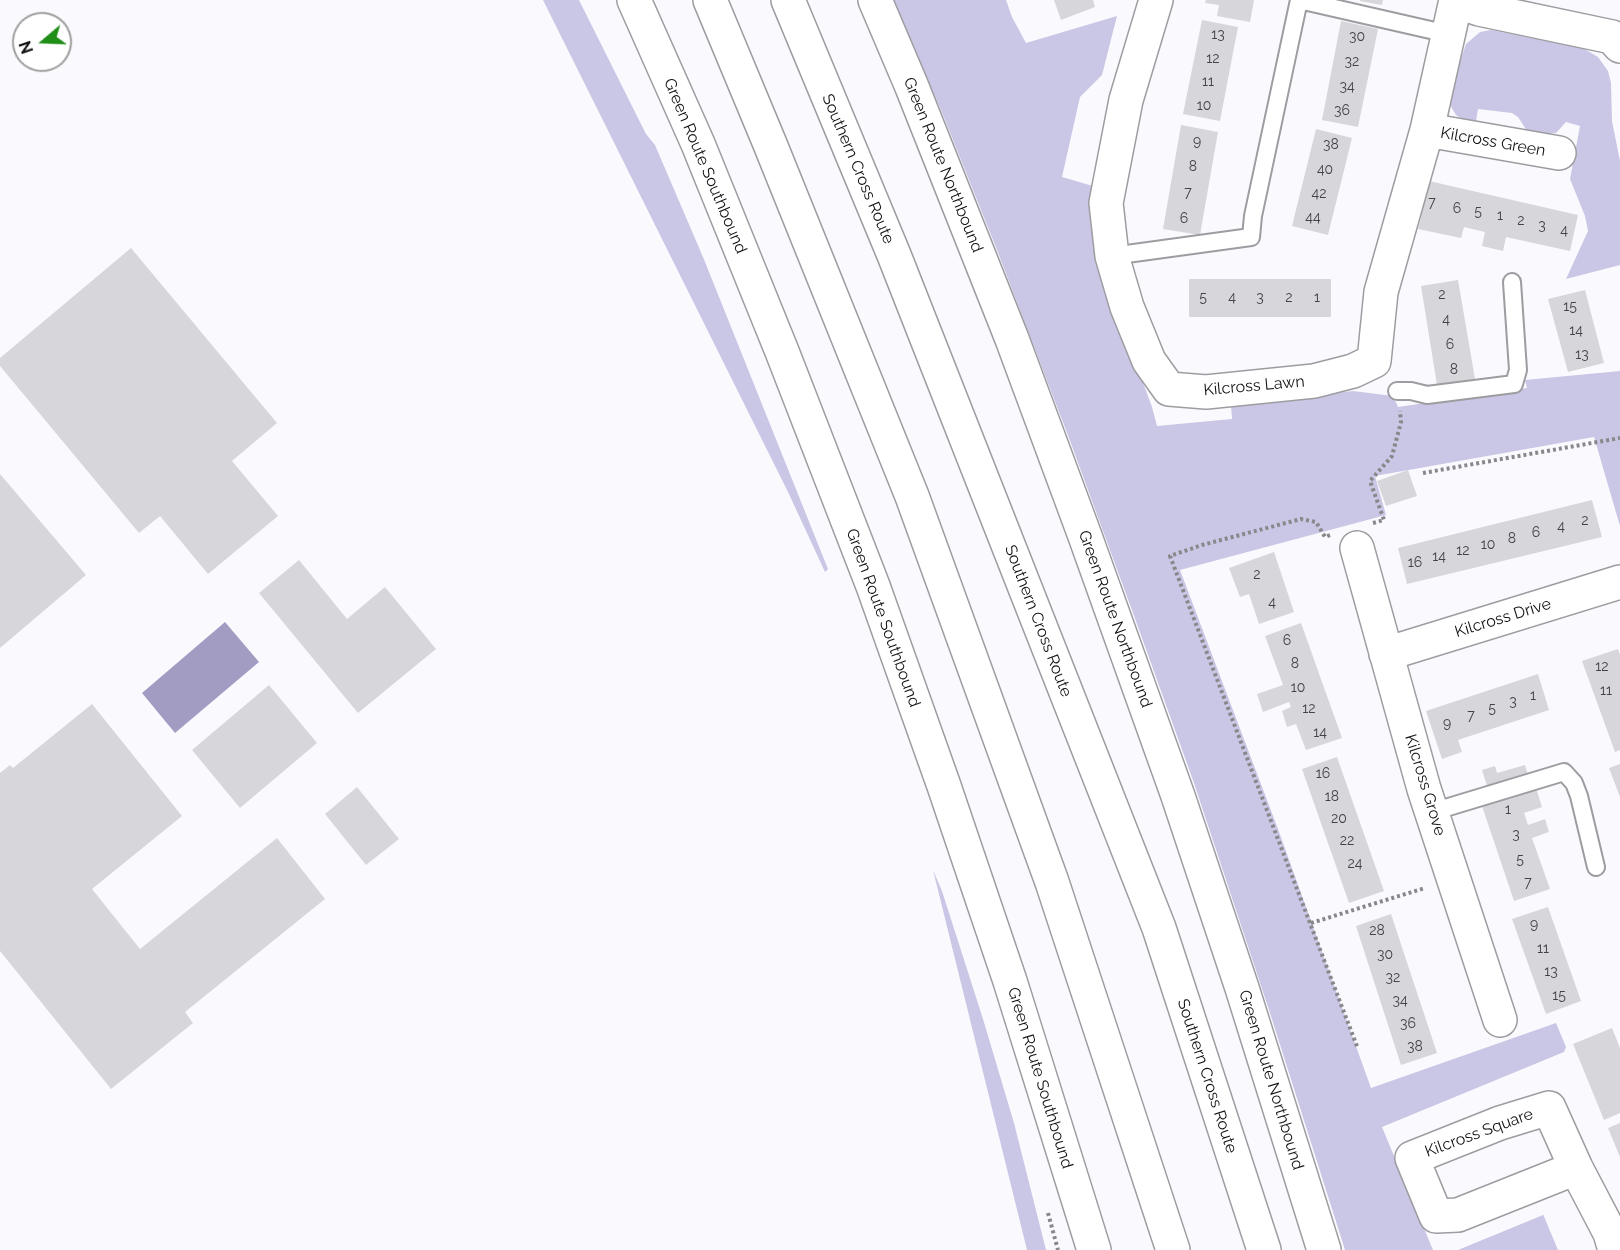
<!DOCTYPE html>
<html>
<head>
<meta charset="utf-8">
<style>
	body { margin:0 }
	#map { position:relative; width:1620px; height:1250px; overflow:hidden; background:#fafafe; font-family:Raleway,sans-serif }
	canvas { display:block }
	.north { position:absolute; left:12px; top:12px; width:60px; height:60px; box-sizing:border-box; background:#fff; border:2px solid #a0a0a1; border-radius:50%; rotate:251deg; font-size:16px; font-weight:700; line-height:24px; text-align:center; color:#121214 }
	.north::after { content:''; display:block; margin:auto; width:21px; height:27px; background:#208f17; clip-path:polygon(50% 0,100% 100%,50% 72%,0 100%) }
</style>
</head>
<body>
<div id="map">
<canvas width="1620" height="1250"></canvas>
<div class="north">N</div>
</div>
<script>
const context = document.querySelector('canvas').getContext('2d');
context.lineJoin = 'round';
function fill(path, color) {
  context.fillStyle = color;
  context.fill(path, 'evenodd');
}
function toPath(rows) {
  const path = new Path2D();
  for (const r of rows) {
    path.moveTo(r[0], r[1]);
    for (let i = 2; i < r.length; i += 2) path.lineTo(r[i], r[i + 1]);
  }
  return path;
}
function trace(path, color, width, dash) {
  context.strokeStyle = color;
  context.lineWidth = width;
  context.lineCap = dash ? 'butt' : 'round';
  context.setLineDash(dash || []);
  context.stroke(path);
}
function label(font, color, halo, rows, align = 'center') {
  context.font = font + ' Raleway,sans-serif';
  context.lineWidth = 4.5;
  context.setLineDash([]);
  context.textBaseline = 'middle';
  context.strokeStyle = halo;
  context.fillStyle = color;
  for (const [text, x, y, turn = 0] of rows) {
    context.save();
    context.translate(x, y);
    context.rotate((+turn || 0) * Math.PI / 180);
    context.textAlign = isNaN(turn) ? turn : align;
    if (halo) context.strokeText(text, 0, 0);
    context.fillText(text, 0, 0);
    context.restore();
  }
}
const green = toPath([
	[543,0,579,0,646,134,655,145,703,257,828,569,825,572,788,492],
	[894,0,1006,0,1012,17,1026,43,1117,16,1102,75,1080,97,1062,177,1093,186,1104,277,1152,407,1157,426,1232,419,1231,404,1353,391,1393,396,1398,407,1527,388,1525,380,1620,371,1620,526,1594,437,1375,476,1386,515,1180,570,1278,829,1371,1088,1556,1023,1566,1047,1564,1052,1382,1127,1433,1250,1345,1250,1270,1013,1194,783,1133,613,1069,438,997,250,943,115],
	[1491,30,1583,48,1598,57,1608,71,1611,83,1612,121,1620,161,1620,265,1566,279,1588,231,1585,216,1570,179,1580,126,1566,122,1556,133,1536,134,1527,131,1518,117,1512,113,1478,109,1475,127,1456,115,1447,100,1466,44,1480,32],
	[933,870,942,891,983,1019,1014,1123,1046,1250,1027,1250],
	[1543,1214,1558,1250,1458,1250,1543,1215]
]);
const water = toPath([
	[225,622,259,662,175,733,142,693]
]);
const building = toPath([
	[1054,0,1093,0,1095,7,1061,20],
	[1206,0,1254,0,1250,22,1217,16,1219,5,1205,3],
	[1360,0,1383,0,1382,5,1360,1],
	[1202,20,1238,27,1220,121,1183,114],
	[1341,21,1378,29,1358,127,1322,120],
	[1181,125,1218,132,1200,235,1163,229],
	[1316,129,1352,138,1328,235,1292,226],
	[1429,181,1578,215,1570,251,1506,237,1503,251,1482,246,1485,232,1464,227,1461,238,1418,229,1421,218,1414,216,1420,189,1427,190],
	[131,248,277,423,232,461,278,516,208,574,160,516,139,533,0,366,0,358],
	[1189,279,1331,279,1331,317,1189,317],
	[1458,280,1475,379,1437,385,1421,286],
	[1585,290,1604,363,1568,372,1548,299],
	[1408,470,1417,496,1386,506,1377,481],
	[0,474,86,575,0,648],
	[1592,500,1602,537,1407,584,1398,548],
	[1274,552,1294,612,1259,624,1249,594,1240,597,1229,568],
	[299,560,347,619,385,587,436,649,358,713,259,593],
	[1301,623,1342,738,1306,750,1296,724,1287,727,1282,711,1291,707,1289,702,1263,712,1257,694,1283,685,1265,636],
	[1618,649,1620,655,1620,750,1615,752,1582,661],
	[1538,674,1549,710,1458,740,1462,752,1442,759,1426,711],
	[269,685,317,743,240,808,192,750],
	[92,704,182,816,92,889,140,949,277,838,325,899,185,1012,193,1023,111,1089,0,951,0,773,10,765,13,768],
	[1337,757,1384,891,1349,903,1302,769],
	[1620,764,1620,797,1609,768],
	[1525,765,1529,778,1488,789,1482,770,1495,766,1497,773],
	[357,787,399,839,366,865,325,814],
	[1536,788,1542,807,1524,813,1528,825,1545,819,1549,832,1532,838,1550,889,1514,901,1482,806],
	[1548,907,1581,1001,1546,1014,1512,919],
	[1391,914,1437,1053,1401,1065,1356,926],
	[1612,1028,1620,1048,1620,1113,1604,1120,1573,1044],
	[1620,1123,1620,1157,1608,1128]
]);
const path = toPath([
	[1423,473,1620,438],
	[1373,523,1384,520,1370,481,1392,456,1401,422,1400,411],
	[1330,535,1325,537,1316,522,1301,519,1202,545,1170,556,1358,1049],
	[1311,923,1425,888],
	[1048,1213,1058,1250]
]);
const service = toPath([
	[1112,256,1251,237,1253,216,1299,0,1448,34],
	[1397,391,1411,391,1427,395,1514,384,1518,370,1512,282],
	[1432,812,1564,772,1574,783,1579,796,1596,867]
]);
const minor = toPath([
	[1156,0,1126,100,1106,203,1112,256,1127,307,1149,361,1169,389,1206,392,1314,381,1353,371,1374,361,1381,292,1427,130,1456,0],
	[1456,1,1479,9,1612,37,1620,46],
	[1427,130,1559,153],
	[1357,548,1424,789,1500,1020],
	[1386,654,1620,582],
	[1576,1168,1458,1215,1436,1216,1412,1158,1500,1123,1549,1108,1576,1168,1610,1233,1615,1250]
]);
const secondary = toPath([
	[634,0,698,144,783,354,873,586,944,786,1010,981,1094,1250],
	[875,0,912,87,1012,339,1085,536,1178,796,1242,988,1324,1250]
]);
const motorway = toPath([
	[710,0,770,144,912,496,1052,882,1173,1250],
	[788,0,894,255,1159,928,1264,1250]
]);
const numberNames = [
	["13",1218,35],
	["30",1357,37],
	["12",1213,59],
	["32",1352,62],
	["11",1208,82],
	["34",1347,87],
	["10",1204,106],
	["36",1342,111],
	["9",1197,142],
	["38",1331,145],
	["8",1193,167],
	["40",1325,170],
	["7",1188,193],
	["42",1319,194],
	["7",1432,203],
	["6",1457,209],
	["5",1478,212],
	["1",1500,216],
	["44",1313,218],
	["6",1184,219],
	["2",1521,221],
	["3",1542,226],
	["4",1564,231],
	["2",1442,295],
	["5",1203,298],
	["4",1232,298],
	["3",1260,298],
	["2",1289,298],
	["1",1317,298],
	["15",1570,307],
	["4",1446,320],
	["14",1576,331],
	["6",1450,345],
	["13",1582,355],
	["8",1454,370],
	["2",1585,521],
	["4",1561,527],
	["6",1536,533],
	["8",1512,539],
	["10",1488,545],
	["12",1463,551],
	["14",1439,557],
	["16",1415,563],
	["2",1257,575],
	["4",1272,603],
	["6",1287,641],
	["8",1295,664],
	["12",1602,667],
	["10",1298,688],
	["11",1606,691],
	["1",1533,696],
	["3",1513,702],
	["12",1309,709],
	["5",1492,709],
	["7",1471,716],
	["9",1447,724],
	["14",1320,733],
	["16",1323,774],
	["18",1332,797],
	["1",1508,810],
	["20",1339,819],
	["3",1516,835],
	["22",1347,841],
	["5",1520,860],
	["24",1355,864],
	["7",1528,883],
	["9",1534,925],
	["28",1377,931],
	["11",1543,949],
	["30",1385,955],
	["13",1551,972],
	["32",1393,978],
	["15",1559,996],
	["34",1400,1001],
	["36",1408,1024],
	["38",1415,1047]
];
const streetNames = [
	["Kilcross Green",1493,142,10],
	["Green Route Northbound",943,165,68],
	["Green Route Southbound",705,166,67],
	["Southern Cross Route",858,169,67],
	["Kilcross Lawn",1254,386,-5],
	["Green Route Southbound",883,618,70],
	["Kilcross Drive",1503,618,-17],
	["Green Route Northbound",1115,619,70],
	["Southern Cross Route",1038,621,69],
	["Kilcross Grove",1425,785,73],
	["Southern Cross Route",1207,1076,72],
	["Green Route Southbound",1040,1078,73],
	["Green Route Northbound",1271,1080,73],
	["Kilcross Square",1479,1133,-20]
];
fill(green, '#cac6e5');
fill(water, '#a29cc3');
fill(building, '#d7d6db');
trace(service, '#9d9da1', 20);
trace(minor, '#9d9da1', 36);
trace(secondary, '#9d9da1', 36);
trace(motorway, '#9d9da1', 36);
trace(path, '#88888b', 4, [3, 3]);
trace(service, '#fff', 16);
trace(minor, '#fff', 33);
trace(secondary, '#fff', 33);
trace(motorway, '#fff', 33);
label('14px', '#434346', null, numberNames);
label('16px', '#121214', '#fff', streetNames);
</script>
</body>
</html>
